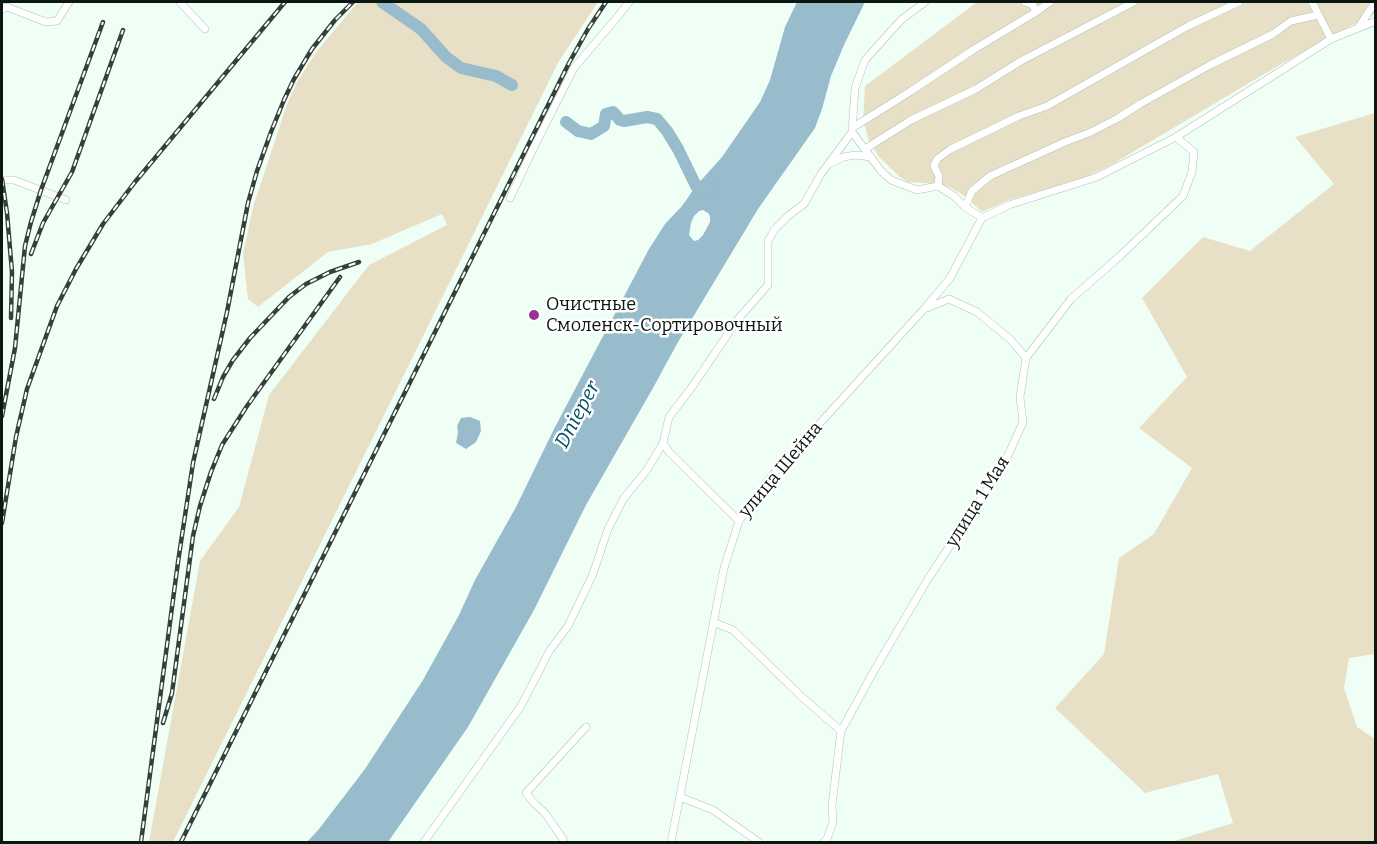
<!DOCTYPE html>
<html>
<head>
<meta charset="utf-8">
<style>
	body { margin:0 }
	#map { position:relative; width:1377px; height:844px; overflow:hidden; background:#effff5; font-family:Bitter,serif }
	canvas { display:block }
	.frame { position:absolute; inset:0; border:3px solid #0d1711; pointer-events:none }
</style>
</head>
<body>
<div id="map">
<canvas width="1377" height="844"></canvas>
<div class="frame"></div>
</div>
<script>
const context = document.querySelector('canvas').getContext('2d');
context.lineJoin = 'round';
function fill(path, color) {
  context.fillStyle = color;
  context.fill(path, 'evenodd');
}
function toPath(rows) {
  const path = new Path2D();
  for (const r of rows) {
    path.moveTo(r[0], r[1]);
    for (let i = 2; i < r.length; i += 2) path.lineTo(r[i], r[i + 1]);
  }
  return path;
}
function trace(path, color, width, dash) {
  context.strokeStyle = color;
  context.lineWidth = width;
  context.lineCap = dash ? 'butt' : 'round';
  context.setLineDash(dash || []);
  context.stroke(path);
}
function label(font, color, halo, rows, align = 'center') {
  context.font = font + ' Bitter,serif';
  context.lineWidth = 5;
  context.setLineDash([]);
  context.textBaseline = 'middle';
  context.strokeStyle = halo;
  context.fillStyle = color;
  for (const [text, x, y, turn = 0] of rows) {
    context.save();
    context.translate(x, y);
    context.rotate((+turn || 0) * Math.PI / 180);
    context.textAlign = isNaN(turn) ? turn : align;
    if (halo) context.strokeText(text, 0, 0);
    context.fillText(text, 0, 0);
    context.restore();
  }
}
const green = toPath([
	[358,2,598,2,559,61,173,842,149,842,200,561,239,507,269,395,369,265,447,225,442,214,372,244,328,252,258,307,248,299,243,254,253,207,287,104,297,82,317,51],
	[977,2,1375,2,1375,14,1339,32,1283,63,1111,165,1081,179,1009,200,982,212,966,197,950,187,937,184,907,182,899,176,879,157,869,141,863,120,865,86],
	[1375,113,1375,654,1349,658,1344,688,1357,727,1375,739,1375,842,1171,842,1233,823,1218,774,1145,793,1055,708,1104,654,1119,558,1154,534,1192,468,1139,428,1187,377,1142,298,1203,237,1250,251,1334,184,1295,137]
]);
const water = toPath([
	[797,2,865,2,844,45,831,76,822,109,815,128,758,209,678,342,653,388,586,505,534,610,468,727,388,842,307,842,319,829,365,769,423,680,459,615,475,580,516,507,554,429,649,249,665,224,682,206,696,186,722,157,760,102,770,80,785,27],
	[703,210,708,213,710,216,710,222,703,235,698,240,694,241,689,235,691,223,694,216,699,211],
	[470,417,480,421,481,431,476,442,466,449,456,443,458,432,457,426,461,418]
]);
const river = toPath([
	[382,2,421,29,446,57,461,68,496,76,512,85],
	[566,122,578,131,591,134,604,126,606,114,613,112,620,120,624,121,647,117,657,119,667,131,678,149,696,186,710,188]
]);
const minor = toPath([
	[180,2,205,29],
	[925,2,901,20,865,60,855,88,852,132,881,171,891,180,917,190,938,186,954,196,965,207,982,218],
	[1312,2,1331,39],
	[2,9,7,7,46,22,57,21,69,2],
	[1036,12,1050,2],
	[1359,27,1375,2],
	[852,128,911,91,973,50,1036,12,1033,5,1025,2],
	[865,149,911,120,976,89,1021,61,1134,2],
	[831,163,843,157,856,155,871,157],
	[2,180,14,180,66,200],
	[938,186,939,176,934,166,937,159,951,149,1019,116,1047,106,1188,26,1239,2],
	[510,198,535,145,574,68,619,15,629,2],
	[965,207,972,191,990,176,1065,142,1091,132,1118,118,1140,104,1210,65,1273,34,1291,21,1318,15],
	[982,218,1009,205,1097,177,1176,137,1331,39,1376,21],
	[927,308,949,299,977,312,1010,339,1026,358],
	[663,443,669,452,739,521],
	[713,622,733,630,802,697,841,731],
	[680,797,713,810,759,842],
	[424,842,521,706,550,650,568,626,593,574,608,529,624,498,647,470,663,443,669,417,692,387,738,319,768,285,768,241,775,229,788,216,804,204,821,174,852,132],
	[564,842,563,839,545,813,535,804,526,793,586,727],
	[671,842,724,568,739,521,768,480,925,308,950,278,982,218],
	[824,842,827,839,833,822,832,805,841,731,875,669,928,579,1005,462,1023,422,1020,397,1026,358,1071,299,1120,256,1183,196,1192,172,1194,152,1176,137]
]);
const rail = toPath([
	[2,179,7,213,12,272,11,318],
	[31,254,43,223,72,172,123,30],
	[214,399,223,377,233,360,250,338,289,297,306,284,330,272,359,262],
	[2,416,15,348,25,246,31,222,41,190,103,22],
	[2,523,16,437,27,389,57,306,76,269,103,224,135,182,285,2],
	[163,723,172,693,193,536,200,506,211,472,222,445,247,406,340,277],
	[141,842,178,562,193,463,227,312,248,203,257,171,271,132,284,100,294,79,312,49,335,20,353,2],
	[181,842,569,63,588,29,606,2]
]);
const markers = [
	[534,315,6,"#983399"]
];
const poiNames = [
	["Очистные",546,305],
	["Смоленск-Сортировочный",546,326]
];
const streetNames = [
	["улица Шейна",781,470,-50],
	["улица 1 Мая",978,502,-58]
];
const waterNames = [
	["Dnieper",578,415,-62]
];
fill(green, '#e8e0c6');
fill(water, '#98bccc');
trace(river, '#98bccc', 12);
trace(minor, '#aac3b4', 8);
trace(minor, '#fff', 7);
trace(rail, '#354039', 4.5);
trace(rail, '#fff', 2, [7]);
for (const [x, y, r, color] of markers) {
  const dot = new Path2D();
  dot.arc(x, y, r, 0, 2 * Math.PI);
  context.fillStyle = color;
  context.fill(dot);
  trace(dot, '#fff', 2);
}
label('18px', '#0d1711', '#fff', poiNames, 'left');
label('18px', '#0d1711', '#fff', streetNames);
label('italic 20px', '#014d64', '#fff', waterNames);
</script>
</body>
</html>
